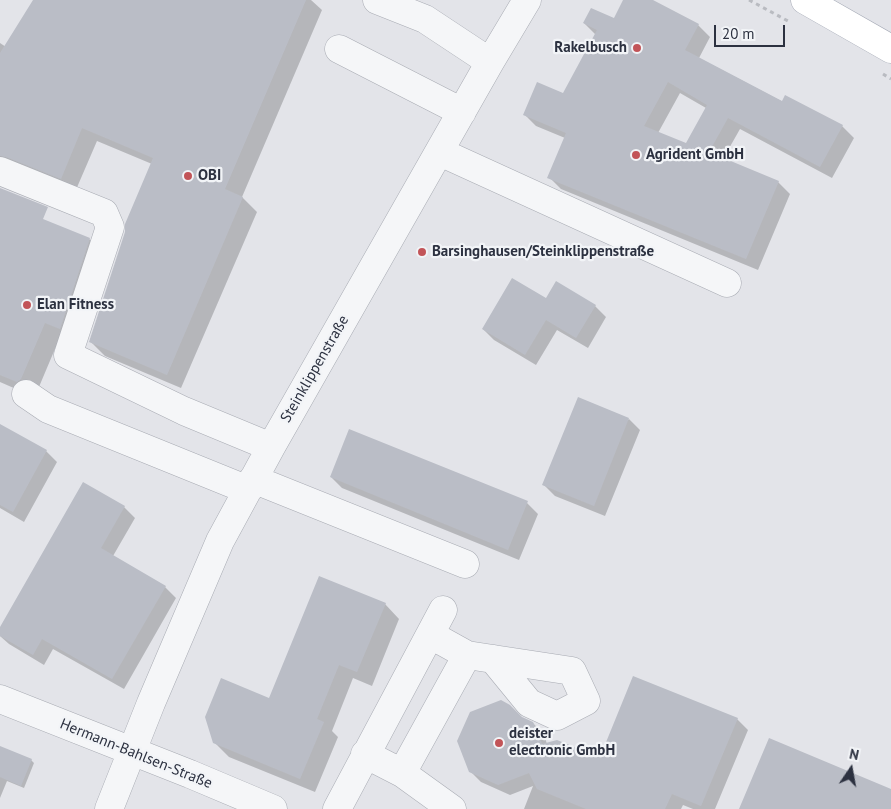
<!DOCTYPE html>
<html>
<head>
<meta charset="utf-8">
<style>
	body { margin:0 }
	#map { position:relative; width:891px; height:809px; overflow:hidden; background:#e3e4e9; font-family:"PT Sans",sans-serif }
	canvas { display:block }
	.north { position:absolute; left:826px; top:744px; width:50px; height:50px; -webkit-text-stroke:4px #f2f4f7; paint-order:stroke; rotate:12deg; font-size:14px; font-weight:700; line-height:20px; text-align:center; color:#2c3140 }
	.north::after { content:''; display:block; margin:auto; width:18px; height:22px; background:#2c3140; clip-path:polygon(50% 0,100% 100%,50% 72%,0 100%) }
	.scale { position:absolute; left:714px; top:25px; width:71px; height:22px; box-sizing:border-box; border:2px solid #2c3140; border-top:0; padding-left:6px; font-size:15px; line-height:18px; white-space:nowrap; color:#2c3140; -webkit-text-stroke:4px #f2f4f7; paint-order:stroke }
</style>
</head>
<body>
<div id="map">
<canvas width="891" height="809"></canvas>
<div class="north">N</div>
<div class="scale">20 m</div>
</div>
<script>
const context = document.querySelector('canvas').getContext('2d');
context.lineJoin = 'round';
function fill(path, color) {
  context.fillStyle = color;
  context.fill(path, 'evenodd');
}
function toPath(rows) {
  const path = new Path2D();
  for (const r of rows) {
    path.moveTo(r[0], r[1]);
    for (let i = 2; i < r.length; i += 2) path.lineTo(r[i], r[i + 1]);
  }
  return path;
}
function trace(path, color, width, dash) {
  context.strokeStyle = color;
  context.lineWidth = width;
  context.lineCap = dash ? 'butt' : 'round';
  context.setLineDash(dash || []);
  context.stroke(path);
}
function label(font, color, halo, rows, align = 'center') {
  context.font = font + ' "PT Sans",sans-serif';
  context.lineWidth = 4.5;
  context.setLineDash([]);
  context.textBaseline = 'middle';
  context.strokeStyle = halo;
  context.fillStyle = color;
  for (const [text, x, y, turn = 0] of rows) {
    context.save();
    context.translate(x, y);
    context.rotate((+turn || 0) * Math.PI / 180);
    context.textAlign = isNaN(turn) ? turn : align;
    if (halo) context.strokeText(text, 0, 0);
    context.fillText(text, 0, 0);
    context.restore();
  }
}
const shadow = toPath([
	[34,0,311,0,322,10,242,197,257,212,181,388,105,356,90,341,126,232,152,164,97,141,75,192,0,171,0,43,6,47],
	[625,0,650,0,698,25,710,37,699,58,783,102,842,126,854,138,832,178,740,129,723,159,778,182,790,194,758,270,561,189,549,177,565,138,536,126,525,115,564,94,596,35,584,23,614,19],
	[680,93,706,108,687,145,658,133],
	[0,203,89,239,104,253,60,337,36,394,32,396,0,382],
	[547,299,595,306,606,317,588,348,557,330,536,365,494,340,483,329],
	[629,419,640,430,605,516,555,496,544,485],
	[0,425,46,451,57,462,24,522,0,508],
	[331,477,527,503,538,514,519,560,342,488],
	[124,507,135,518,113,556,165,587,176,598,124,689,53,649,44,665,9,644,0,636,0,630],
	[385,604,399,619,372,686,353,678,332,731,338,737,315,792,229,757,214,742,269,699],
	[522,718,533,723,544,735,547,744,601,759,737,719,748,730,715,809,693,809,683,805,681,809,524,809,533,786,510,795,481,782,470,771],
	[0,747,31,760,34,763,24,788,7,781,0,798]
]);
const building = toPath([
	[33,0,306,0,225,189,243,197,167,375,89,342,125,232,125,224,153,158,82,128,61,179,6,157,0,156,0,53],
	[623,0,653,0,699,24,685,50,782,101,785,95,843,125,820,167,728,118,709,152,779,181,746,259,547,178,566,133,523,115,537,82,563,93,597,30,583,23,591,8,614,18],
	[668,82,707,105,686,143,644,126],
	[0,188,48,207,43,219,90,238,60,329,45,323,21,379,17,382,0,375],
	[512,278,546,298,556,281,596,305,576,338,546,320,525,355,482,329],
	[578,397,629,418,594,506,542,485],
	[0,424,47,450,13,512,0,505],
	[349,429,528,501,508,550,330,477],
	[83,482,125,506,101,548,166,586,112,679,42,639,33,655,0,636,0,627],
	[319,576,386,603,357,672,339,665,317,719,324,722,300,779,213,743,205,717,221,678,269,698],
	[633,676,738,718,701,806,672,794,665,809,586,809,537,789,529,773,498,785,469,772,457,741,470,712,501,700,510,705,522,717,533,722,542,744,557,740,600,757],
	[769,738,891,789,891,809,739,809],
	[0,746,32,759,21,786,0,777]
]);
const path = toPath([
	[749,0,788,21],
	[883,74,891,79]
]);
const minor = toPath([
	[377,0,425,19,490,62],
	[339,49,462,112],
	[440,152,727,283],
	[0,171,104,213,110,227,68,355,184,411,271,447],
	[26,394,48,409,248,490],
	[253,479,465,564],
	[467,655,493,659,572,671,586,701,557,716,529,703,493,659],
	[0,699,190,774,273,809],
	[365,754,402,773,452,809],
	[402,773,467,655,431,635],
	[109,809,151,703,220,541,271,447,490,62,527,0],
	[337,809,443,610]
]);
const major = toPath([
	[805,0,891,49]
]);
const markers = [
	[637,48,5,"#c25458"],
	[636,155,5,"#c25458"],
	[188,176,5,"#c25458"],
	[422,252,5,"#c25458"],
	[27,305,5,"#c25458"],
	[499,743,5,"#c25458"]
];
const poiNames = [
	["Rakelbusch",627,48,"right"],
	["Agrident GmbH",646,155],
	["OBI",198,176],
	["Barsinghausen/Steinklippenstraße",432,252],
	["Elan Fitness",37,305],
	["deister",509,734],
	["electronic GmbH",509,751]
];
const streetNames = [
	["Steinklippenstraße",315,369,-60],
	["Hermann-Bahlsen-Straße",136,754,22]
];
fill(shadow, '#0003');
fill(building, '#babdc6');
trace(minor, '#a8abb3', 29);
trace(major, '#a3a8b4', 29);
trace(path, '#b9bbc1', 3, [4, 4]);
trace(minor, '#f5f6f8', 28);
trace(major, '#fff', 28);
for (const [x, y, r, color] of markers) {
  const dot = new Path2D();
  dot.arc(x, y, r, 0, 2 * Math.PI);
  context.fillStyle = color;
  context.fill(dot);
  trace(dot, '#f2f4f7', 2);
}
label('bold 15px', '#2c3140', '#f2f4f7', poiNames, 'left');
label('15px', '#2c3140', '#f2f4f7', streetNames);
</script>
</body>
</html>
